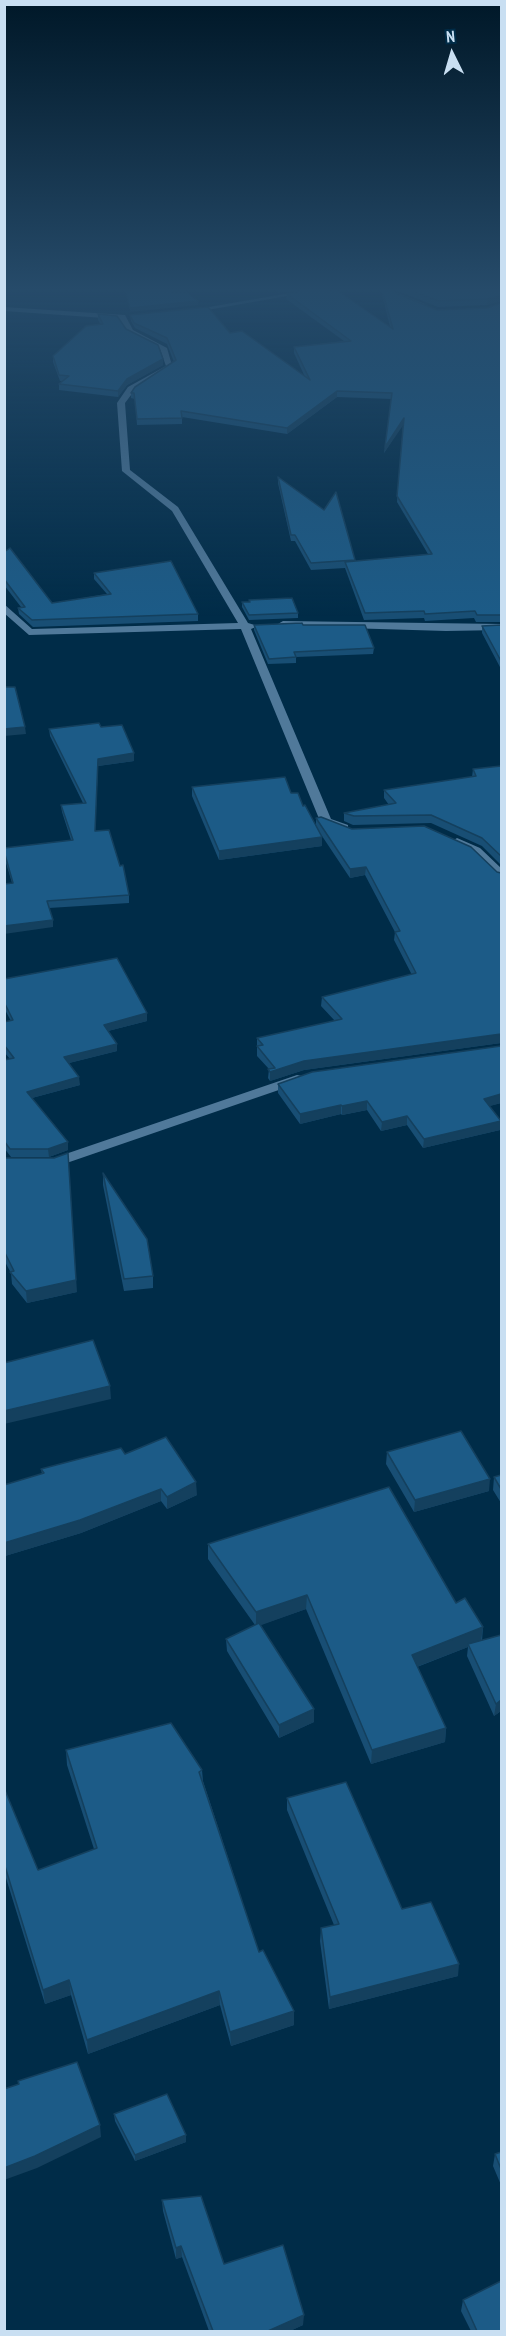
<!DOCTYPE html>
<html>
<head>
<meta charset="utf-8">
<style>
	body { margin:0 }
	#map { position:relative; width:506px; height:2336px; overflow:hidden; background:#002c48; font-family:"PT Sans Narrow",sans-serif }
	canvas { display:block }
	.frame { position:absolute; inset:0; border:6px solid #c9dff2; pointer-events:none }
	.north { position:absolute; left:422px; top:24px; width:60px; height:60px; -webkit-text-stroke:4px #002c48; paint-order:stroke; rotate:355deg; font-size:16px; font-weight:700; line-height:24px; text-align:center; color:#c9dff2 }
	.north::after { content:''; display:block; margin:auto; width:21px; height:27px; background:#c9dff2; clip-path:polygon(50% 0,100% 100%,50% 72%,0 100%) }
</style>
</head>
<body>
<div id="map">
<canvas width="506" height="2336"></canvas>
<div class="frame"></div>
<div class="north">N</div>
</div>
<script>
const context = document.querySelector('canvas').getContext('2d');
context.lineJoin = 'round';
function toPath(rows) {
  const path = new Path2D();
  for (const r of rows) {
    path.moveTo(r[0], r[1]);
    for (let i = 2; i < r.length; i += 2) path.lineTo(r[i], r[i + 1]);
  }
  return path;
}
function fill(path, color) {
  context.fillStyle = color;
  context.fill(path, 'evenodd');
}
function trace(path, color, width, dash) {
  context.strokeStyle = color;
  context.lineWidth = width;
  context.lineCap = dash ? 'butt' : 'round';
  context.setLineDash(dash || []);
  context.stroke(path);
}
const street = toPath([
	[307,290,322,290,190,313,186,311,307,290],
	[381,290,390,290,425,304,418,306,381,290],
	[4,307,125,315,133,330,167,348,173,369,134,391,125,403,130,470,178,507,248,623,258,626,251,629,331,819,348,825,348,831,340,831,320,821,241,629,29,635,4,613,4,604,32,629,238,623,172,511,122,471,117,403,128,387,166,366,160,349,127,333,119,319,4,311,4,307],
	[283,621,502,624,502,630,446,631,279,626,278,624,283,621],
	[457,838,480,848,502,869,502,880,498,879,472,854,453,845,451,842,457,838],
	[297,1075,302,1076,304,1079,302,1082,55,1167,50,1169,43,1164,45,1161,297,1075]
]);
const wall = toPath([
	[381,290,388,290,437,310,487,308,501,303,501,622,476,622,474,618,425,621,424,618,364,620,345,568,311,570,295,541,291,541,278,483,278,477,355,561,428,554,397,502,403,424,384,453,392,399,337,397,287,434,182,417,182,424,137,425,135,399,131,398,131,393,174,362,167,344,135,328,131,321,130,315,230,333,305,377,294,353,294,347,344,341,286,299,287,294,390,327],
	[395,290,501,290,501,301,487,305,438,307],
	[98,314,126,329,163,365,127,385,118,397,59,390,59,384,63,381,60,381,53,362,53,356,101,325,98,320],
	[4,552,52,603,107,594,94,579,94,573,198,614,198,621,33,627,19,614,18,608,21,607,4,585],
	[242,602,298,613,298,618,249,620,242,607],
	[254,625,303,625,374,648,373,654,296,657,296,663,268,664,254,630],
	[501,625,501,669,482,633,482,626],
	[101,727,134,761,98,766,95,831,129,895,129,903,49,908,53,920,53,927,12,883,4,856,4,848,71,840,62,812,61,805,83,803,50,736,49,729],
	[501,766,501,865,482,846,431,823,353,825,344,821,344,813,389,805,384,798,384,790,472,777,473,769],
	[192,787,291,793,303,806,316,825,316,818,501,873,501,1043,304,1070,270,1081,268,1078,269,1069,257,1056,257,1038,335,1021,321,1006,322,997,412,975,394,940,395,932,365,875,350,878,320,833,322,846,219,860,192,796],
	[4,979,147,1013,147,1021,108,1031,117,1044,117,1051,69,1063,80,1085,32,1098,68,1142,68,1150,49,1157,11,1157,4,1148,4,1060,10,1059,4,1052,4,1022,11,1021,4,1008],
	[501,1046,501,1103,489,1106,500,1130,423,1148,407,1125,381,1131,367,1110,342,1115,341,1114,300,1124,278,1093,278,1084],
	[4,1158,77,1292,27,1303,12,1284,11,1273,4,1260],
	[103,1173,153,1276,153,1288,124,1291,103,1185],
	[387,1452,489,1491,414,1512,386,1464],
	[125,1454,197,1495,167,1509,161,1501,81,1533,5,1556,42,1474,41,1469],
	[501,1475,501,1503,493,1490,494,1477],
	[208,1544,456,1603,483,1627,482,1641,501,1711,494,1716,467,1656,468,1647,417,1667,446,1728,445,1742,371,1764,306,1609,260,1625,314,1722,279,1738,227,1651,226,1639,255,1625,208,1559],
	[66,1750,202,1770,203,1781,259,1952,294,2025,231,2046,220,2005,88,2054,71,1995,45,2004,6,1878,4,1879,4,1788,38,1870,94,1849,67,1765],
	[287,1798,402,1909,458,1976,329,2009,320,1941,321,1928,334,1925,287,1810],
	[114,2114,186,2142,135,2161,115,2121],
	[501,2152,501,2185,493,2166,495,2154],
	[162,2200,224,2264,303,2325,290,2331,209,2331,182,2257,176,2259,163,2211],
	[463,2300,501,2331,471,2331,461,2311]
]);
const shadedWall = toPath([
	[278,290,301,290,278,293],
	[501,296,501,301,487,305,487,299],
	[198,301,198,305,130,312,130,308],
	[163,359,163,365,127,385,118,397,118,391,127,379],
	[337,391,337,397,287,434,287,428],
	[404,418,404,424,384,453,385,447],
	[25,727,26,734,4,736,4,729],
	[134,753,134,761,98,766,95,838,98,759],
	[322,837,322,846,219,860,219,851],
	[366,867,365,875,350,878,350,869],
	[53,920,53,927,4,934,4,926],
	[147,1013,147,1021,104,1032,104,1025],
	[501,1034,501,1043,304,1070,270,1081,270,1072,304,1061],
	[117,1044,117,1051,65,1064,64,1057],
	[79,1077,80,1085,28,1099,27,1092],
	[501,1094,501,1103,483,1108,484,1099],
	[367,1101,367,1110,342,1115,342,1106],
	[341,1105,341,1114,300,1124,300,1114],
	[407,1116,407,1125,381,1131,382,1122],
	[501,1121,500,1130,423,1148,424,1139],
	[68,1142,68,1150,49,1157,48,1149],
	[68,1153,77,1292,27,1303,26,1291],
	[110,1386,111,1399,4,1424,4,1411],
	[490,1479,489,1491,414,1512,415,1500],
	[196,1482,197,1495,167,1509,167,1497],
	[161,1489,161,1501,81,1533,5,1556,4,1543],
	[307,1595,306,1609,256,1627,256,1612],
	[483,1627,481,1641,468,1644,468,1647,411,1669,412,1655],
	[501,1700,501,1711,494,1716,496,1704],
	[314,1709,314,1722,279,1738,279,1725],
	[446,1728,445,1742,371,1764,372,1750],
	[4,1863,6,1878,4,1879],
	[459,1964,458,1976,329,2009,330,1997],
	[69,1980,71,1995,45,2004,43,1990],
	[219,1991,220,2005,88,2054,87,2040],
	[294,2011,294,2025,231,2046,230,2032],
	[100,2125,101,2137,37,2168,4,2180,4,2168],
	[186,2135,186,2142,135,2161,135,2155],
	[181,2246,182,2257,176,2259,176,2248],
	[304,2315,303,2325,290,2331,268,2331]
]);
const building = toPath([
	[137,290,170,290,172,293,186,292,198,301,130,308,126,292,138,291,137,290],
	[308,290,324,290,328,292,338,291,393,329,382,290,388,290,437,310,487,308,501,303,501,615,477,615,475,611,425,614,424,611,365,613,345,562,432,554,397,496,404,418,385,447,392,393,337,391,287,428,181,411,182,418,137,419,134,393,131,393,135,387,176,360,167,338,134,323,130,315,208,307,230,333,242,331,310,380,294,347,351,341,287,294,308,290],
	[409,290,501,290,501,296,487,299,439,301,409,290],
	[98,314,117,316,126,329,158,345,163,359,127,379,118,391,59,384,69,376,59,375,53,356,86,326,103,324,98,314],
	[278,477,324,510,336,492,355,560,311,563,295,535,291,535,278,477],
	[10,548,52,603,111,594,94,573,171,561,198,614,32,620,18,608,25,607,4,579,4,552,10,548],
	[292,598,298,613,249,615,242,602,250,602,249,600,292,598],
	[302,623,303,625,365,625,374,648,294,652,296,657,269,659,254,625,302,623],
	[501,625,501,661,482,626,501,625],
	[4,687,15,687,25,727,4,729,4,687],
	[99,723,101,727,122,725,134,753,98,759,95,831,109,830,120,866,123,865,129,895,47,901,53,920,4,926,4,884,13,883,4,851,4,848,73,840,61,805,86,803,49,729,99,723],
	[501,766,501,856,482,838,431,815,354,816,344,813,396,803,384,790,476,776,473,769,501,766],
	[285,777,291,793,298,793,303,806,305,805,322,837,219,851,192,787,285,777],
	[321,817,352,829,424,826,471,847,497,872,501,873,501,1034,304,1061,270,1072,268,1069,275,1068,257,1046,263,1045,257,1038,342,1019,322,997,416,973,395,932,400,931,366,867,350,869,316,818,321,817],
	[117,958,147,1013,104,1025,117,1044,64,1057,79,1077,27,1092,68,1142,48,1149,10,1149,4,1141,4,1060,14,1058,4,1045,4,1022,13,1020,4,1002,4,979,117,958],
	[501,1046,501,1094,484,1099,501,1121,424,1139,407,1116,382,1122,367,1101,342,1106,341,1105,300,1114,278,1084,312,1072,501,1046],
	[68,1153,76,1280,26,1291,10,1272,14,1271,4,1251,4,1158,54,1158,68,1153],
	[103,1173,147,1239,153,1276,124,1279,103,1173],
	[93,1340,110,1386,4,1411,4,1363,93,1340],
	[461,1431,490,1479,415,1500,387,1452,461,1431],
	[166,1437,196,1482,167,1497,161,1489,80,1520,4,1543,4,1485,44,1473,41,1469,121,1448,125,1454,166,1437],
	[501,1475,501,1489,494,1477,501,1475],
	[389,1487,456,1603,465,1598,483,1627,412,1655,446,1728,372,1750,307,1595,256,1612,208,1544,389,1487],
	[259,1623,314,1709,279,1725,226,1639,259,1623],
	[501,1635,501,1700,496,1704,468,1644,501,1635],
	[171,1723,202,1770,199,1772,259,1952,263,1950,294,2011,230,2032,219,1991,87,2040,69,1980,43,1990,4,1863,4,1788,38,1870,97,1848,66,1750,171,1723],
	[346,1782,402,1909,431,1902,459,1964,330,1997,321,1928,339,1924,287,1798,346,1782],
	[77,2062,100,2125,35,2156,4,2168,4,2089,19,2084,18,2081,77,2062],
	[167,2094,186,2135,135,2155,114,2114,167,2094],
	[501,2152,501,2169,495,2154,501,2152],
	[201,2196,224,2264,283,2245,304,2315,268,2331,213,2331,181,2246,176,2248,162,2200,201,2196],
	[501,2281,501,2331,477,2331,463,2300,501,2281]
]);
fill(street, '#50799a');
fill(wall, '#184e74');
fill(shadedWall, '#14405e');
fill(building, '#1c5b87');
trace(building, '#14405e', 1.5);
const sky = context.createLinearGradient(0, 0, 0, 617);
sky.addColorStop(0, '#001828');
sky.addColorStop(0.47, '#264b6a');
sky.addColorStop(1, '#264b6a00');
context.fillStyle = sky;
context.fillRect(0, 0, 506, 617);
</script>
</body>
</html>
